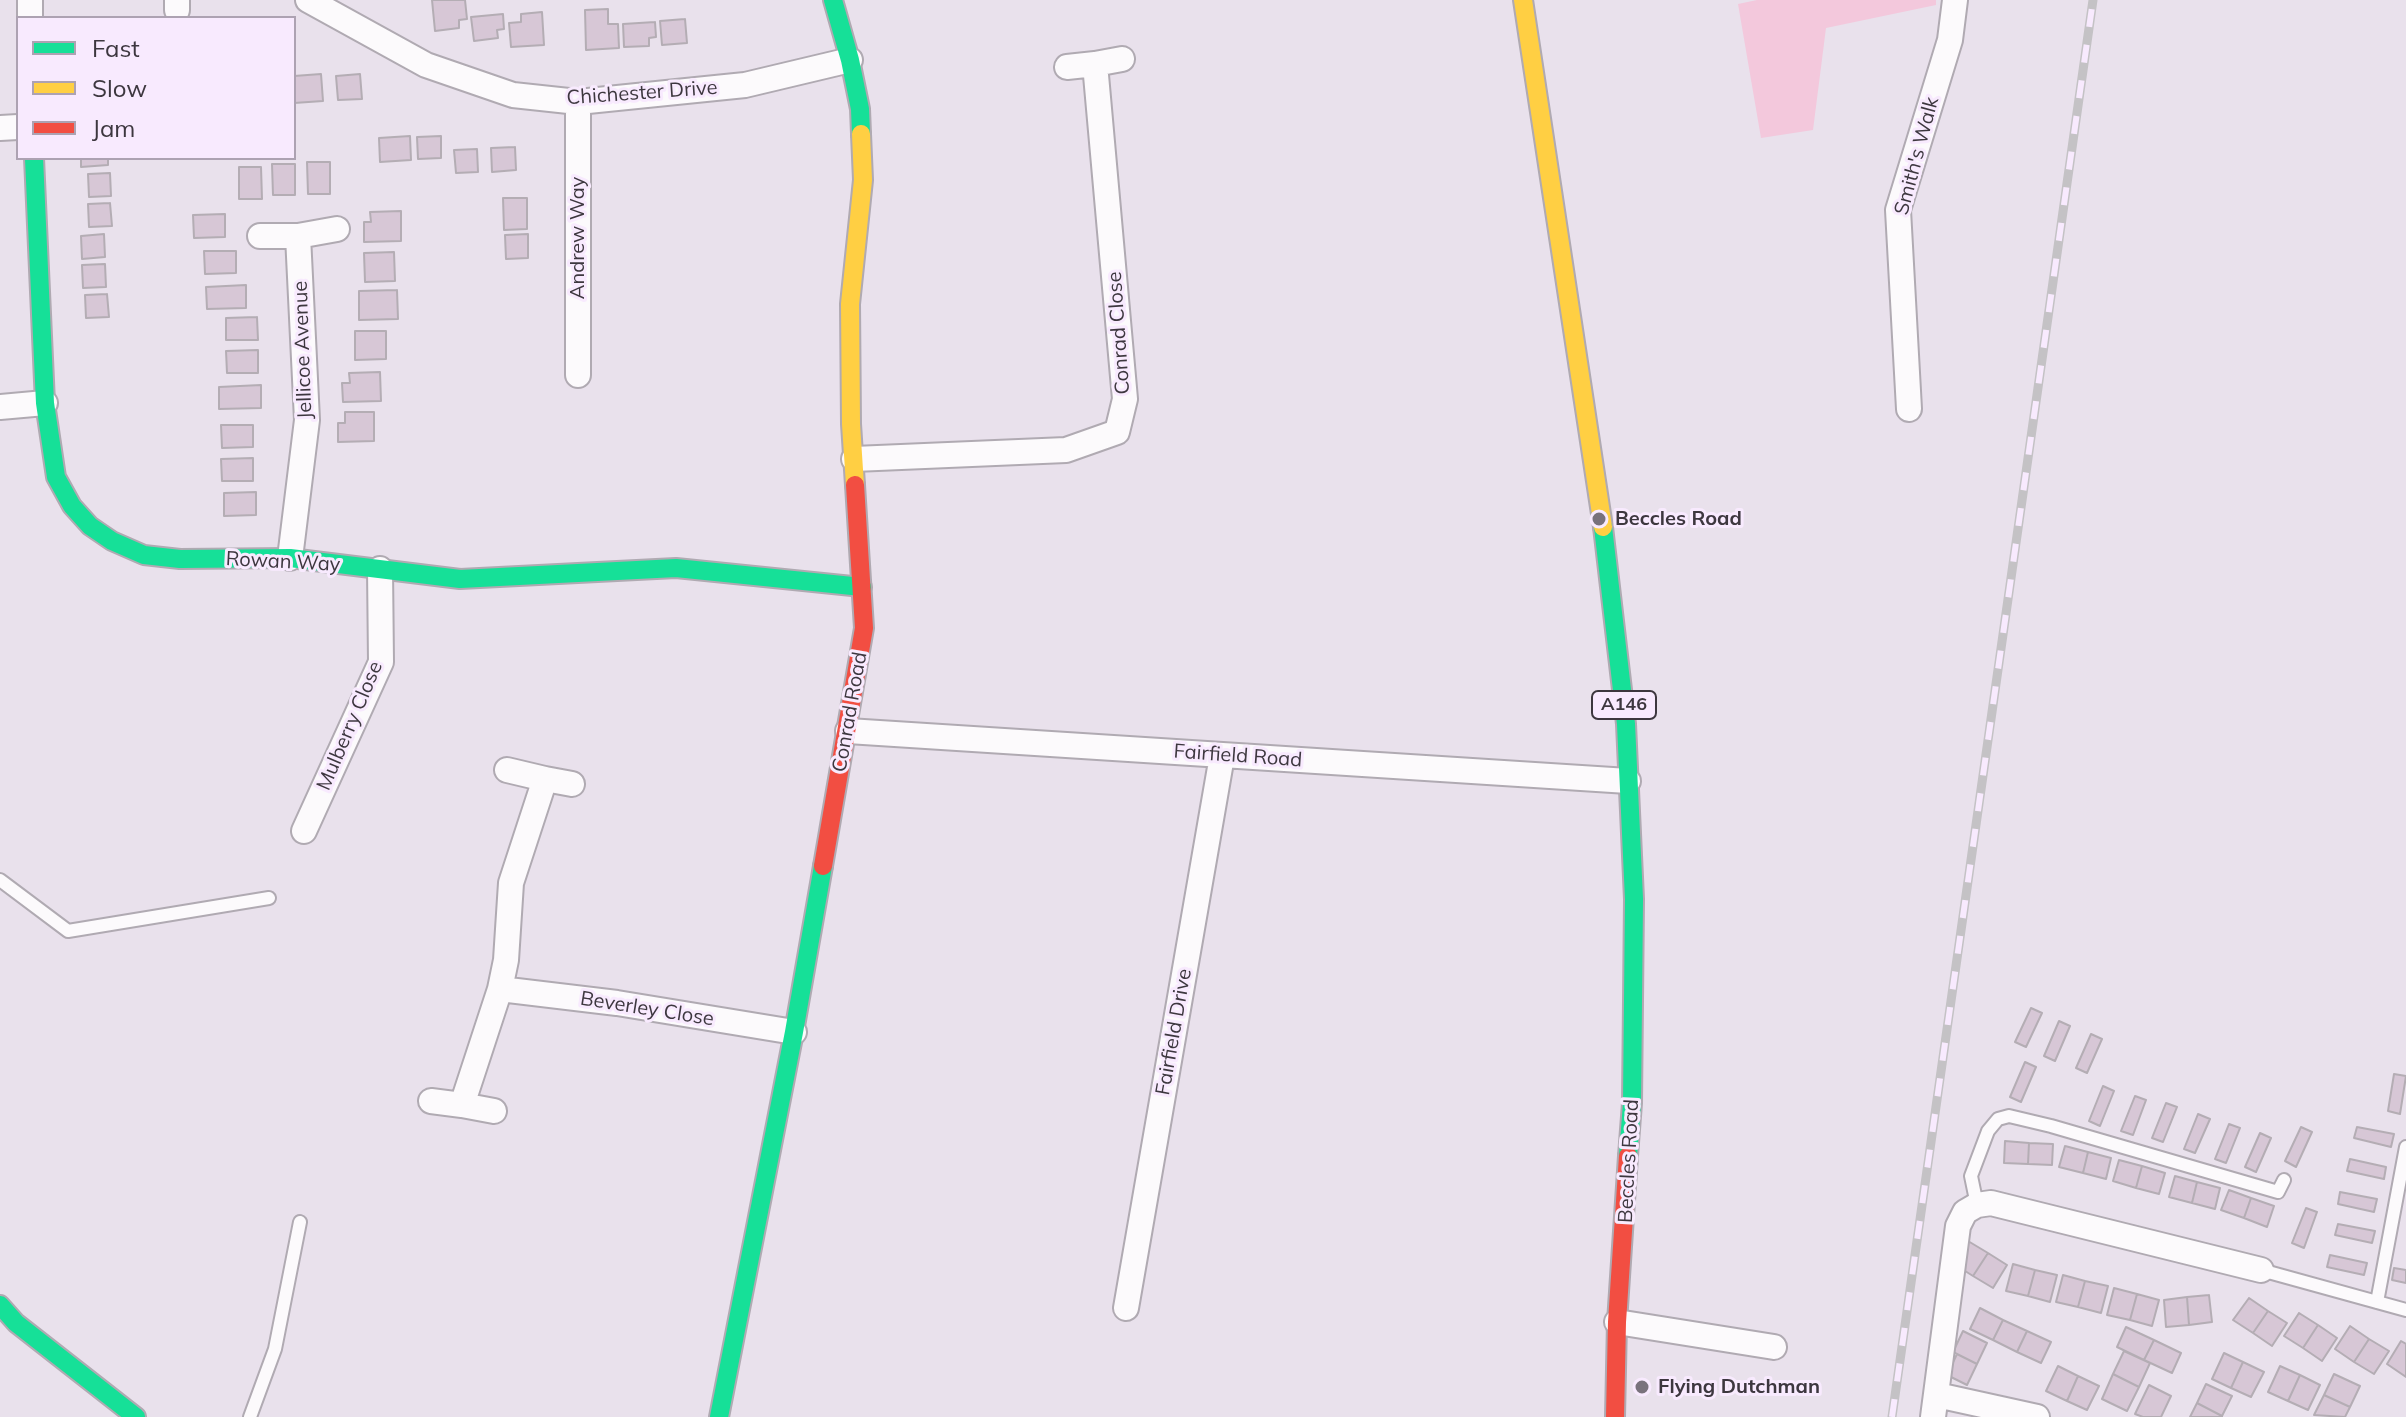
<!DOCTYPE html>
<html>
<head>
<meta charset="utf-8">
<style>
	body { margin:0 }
	#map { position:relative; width:2406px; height:1417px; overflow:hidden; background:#e9e1ec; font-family:Mulish,sans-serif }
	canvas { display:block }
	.legend { position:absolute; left:16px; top:16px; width:280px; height:144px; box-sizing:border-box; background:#f8eafe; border:2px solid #ada2b2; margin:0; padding:10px 14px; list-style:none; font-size:24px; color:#3d373f }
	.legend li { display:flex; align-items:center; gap:16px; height:40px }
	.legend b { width:40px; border:2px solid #ada2b2 }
</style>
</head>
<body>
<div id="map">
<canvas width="2406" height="1417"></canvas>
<ul class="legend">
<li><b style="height:10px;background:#16e098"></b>Fast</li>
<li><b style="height:10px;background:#ffcf43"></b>Slow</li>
<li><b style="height:10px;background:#f24e42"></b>Jam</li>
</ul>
</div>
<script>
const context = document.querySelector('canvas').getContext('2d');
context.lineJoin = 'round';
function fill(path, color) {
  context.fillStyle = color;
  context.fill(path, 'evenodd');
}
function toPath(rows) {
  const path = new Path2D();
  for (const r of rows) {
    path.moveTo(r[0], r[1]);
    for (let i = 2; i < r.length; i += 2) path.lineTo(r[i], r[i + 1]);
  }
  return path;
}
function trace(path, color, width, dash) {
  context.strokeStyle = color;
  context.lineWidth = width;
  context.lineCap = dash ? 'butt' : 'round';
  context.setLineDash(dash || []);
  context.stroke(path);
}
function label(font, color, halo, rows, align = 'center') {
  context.font = font + ' Mulish,sans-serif';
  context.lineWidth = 6;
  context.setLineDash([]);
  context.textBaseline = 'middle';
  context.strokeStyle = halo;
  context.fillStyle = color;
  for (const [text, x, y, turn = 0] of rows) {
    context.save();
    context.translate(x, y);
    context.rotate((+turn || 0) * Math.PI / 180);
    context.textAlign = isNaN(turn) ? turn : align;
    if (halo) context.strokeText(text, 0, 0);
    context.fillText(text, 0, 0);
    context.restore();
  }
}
const green = toPath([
	[1757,0,1936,0,1936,5,1826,28,1813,130,1761,138,1738,4]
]);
const building = toPath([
	[432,0,465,0,467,19,459,20,459,28,435,31,432,0],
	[608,9,608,24,618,24,619,48,586,50,585,10,608,9],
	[542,12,544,45,511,47,509,23,521,22,521,14,542,12],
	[503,14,504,29,497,30,498,38,474,41,471,17,503,14],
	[685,19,687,43,662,45,660,21,685,19],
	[655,22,656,37,649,38,649,46,624,47,623,24,655,22],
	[321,74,323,101,294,103,294,76,321,74],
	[360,74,362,99,338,100,336,76,360,74],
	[410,136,411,160,380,162,379,138,410,136],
	[441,136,441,158,418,159,417,137,441,136],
	[515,147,516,170,492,172,491,148,515,147],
	[477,149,478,172,456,173,454,150,477,149],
	[81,158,108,158,108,165,81,167,81,158],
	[307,162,330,162,330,194,308,194,307,162],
	[272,164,295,164,295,195,273,195,272,164],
	[239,167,261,167,262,199,239,199,239,167],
	[110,173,111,196,89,197,88,174,110,173],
	[503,198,527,198,527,229,504,230,503,198],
	[110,203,112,226,89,227,88,204,110,203],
	[401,211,401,241,364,242,364,222,371,222,370,212,401,211],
	[225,214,225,237,194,238,193,215,225,214],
	[104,234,105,257,82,259,81,236,104,234],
	[528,234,528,258,506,259,505,235,528,234],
	[204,251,236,251,236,273,205,274,204,251],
	[394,252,395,281,365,282,364,253,394,252],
	[105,264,106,287,83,288,82,265,105,264],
	[246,285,246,308,207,309,206,287,246,285],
	[397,290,398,319,359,320,359,291,397,290],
	[107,294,109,317,86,318,85,295,107,294],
	[257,317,258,340,226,340,226,318,257,317],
	[355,331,386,331,386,359,355,360,355,331],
	[258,350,258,373,227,373,226,351,258,350],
	[380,372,381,401,343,402,342,383,350,383,349,373,380,372],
	[261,385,261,408,219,409,219,387,261,385],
	[345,412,374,412,374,441,338,442,338,423,345,423,345,412],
	[221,425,253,425,253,447,222,448,221,425],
	[253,458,253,481,222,481,221,459,253,458],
	[256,492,256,515,224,516,224,493,256,492],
	[2031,1008,2042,1013,2026,1047,2015,1042,2031,1008],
	[2059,1021,2070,1026,2055,1061,2044,1056,2059,1021],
	[2091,1034,2102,1039,2087,1073,2076,1068,2091,1034],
	[2025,1062,2036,1067,2021,1102,2010,1097,2025,1062],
	[2394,1074,2406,1076,2400,1114,2388,1111,2394,1074],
	[2103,1086,2114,1091,2100,1126,2089,1121,2103,1086],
	[2135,1096,2146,1100,2133,1135,2121,1131,2135,1096],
	[2166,1103,2177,1107,2163,1142,2152,1138,2166,1103],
	[2198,1114,2210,1119,2195,1153,2184,1149,2198,1114],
	[2229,1124,2240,1128,2226,1163,2215,1159,2229,1124],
	[2301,1127,2312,1132,2296,1167,2285,1161,2301,1127],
	[2357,1127,2394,1134,2391,1147,2354,1138,2357,1127],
	[2260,1133,2271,1138,2256,1172,2245,1167,2260,1133],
	[2005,1141,2029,1143,2028,1164,2004,1163,2005,1141],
	[2029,1143,2053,1144,2052,1165,2028,1164,2029,1143],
	[2065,1146,2088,1152,2083,1173,2059,1167,2065,1146],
	[2088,1152,2111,1158,2106,1179,2083,1173,2088,1152],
	[2350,1159,2386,1167,2384,1179,2347,1171,2350,1159],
	[2119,1160,2142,1166,2136,1188,2113,1181,2119,1160],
	[2142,1166,2165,1173,2159,1194,2136,1188,2142,1166],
	[2175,1176,2197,1182,2192,1203,2169,1197,2175,1176],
	[2197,1182,2220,1188,2215,1209,2192,1203,2197,1182],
	[2229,1190,2251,1198,2244,1218,2221,1210,2229,1190],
	[2340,1192,2377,1199,2374,1212,2338,1204,2340,1192],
	[2251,1198,2274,1206,2267,1227,2244,1218,2251,1198],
	[2306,1208,2317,1212,2304,1248,2292,1243,2306,1208],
	[2338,1224,2375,1231,2372,1243,2335,1235,2338,1224],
	[1968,1241,1988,1253,1973,1276,1954,1264,1968,1241],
	[1988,1253,2007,1265,1993,1288,1973,1276,1988,1253],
	[2330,1255,2367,1263,2364,1275,2327,1267,2330,1255],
	[2013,1264,2035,1270,2028,1296,2006,1291,2013,1264],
	[2394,1268,2406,1270,2406,1283,2392,1280,2394,1268],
	[2035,1270,2057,1275,2050,1302,2028,1296,2035,1270],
	[2063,1275,2085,1281,2078,1307,2056,1302,2063,1275],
	[2085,1281,2108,1286,2101,1313,2078,1307,2085,1281],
	[2114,1288,2137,1294,2130,1320,2107,1315,2114,1288],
	[2137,1294,2159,1300,2152,1326,2130,1320,2137,1294],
	[2209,1295,2212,1322,2189,1325,2187,1297,2209,1295],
	[2187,1297,2189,1325,2166,1327,2164,1300,2187,1297],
	[2249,1298,2268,1311,2253,1333,2233,1320,2249,1298],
	[1980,1308,2003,1320,1993,1340,1970,1329,1980,1308],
	[2268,1311,2287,1323,2272,1346,2253,1333,2268,1311],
	[2299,1313,2318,1325,2303,1348,2284,1336,2299,1313],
	[2003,1320,2027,1331,2017,1352,1993,1340,2003,1320],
	[2318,1325,2337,1338,2322,1361,2303,1348,2318,1325],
	[2350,1326,2369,1339,2354,1362,2335,1349,2350,1326],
	[2126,1327,2154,1340,2144,1360,2117,1347,2126,1327],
	[1963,1331,1987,1343,1977,1364,1953,1352,1963,1331],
	[2027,1331,2051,1342,2041,1363,2017,1352,2027,1331],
	[2369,1339,2389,1351,2374,1374,2354,1362,2369,1339],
	[2154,1340,2181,1353,2172,1373,2144,1360,2154,1340],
	[2401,1341,2406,1344,2406,1377,2387,1364,2401,1341],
	[2124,1351,2150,1363,2139,1387,2113,1374,2124,1351],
	[2224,1353,2243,1362,2231,1388,2212,1379,2224,1353],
	[1957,1354,1977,1364,1967,1385,1947,1375,1957,1354],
	[2243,1362,2264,1372,2251,1397,2231,1388,2243,1362],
	[2058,1366,2078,1376,2067,1401,2046,1391,2058,1366],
	[2280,1366,2300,1375,2288,1401,2268,1392,2280,1366],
	[2113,1374,2139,1387,2127,1411,2102,1399,2113,1374],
	[2334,1374,2360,1386,2350,1407,2324,1395,2334,1374],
	[2300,1375,2320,1385,2308,1410,2288,1401,2300,1375],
	[2078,1376,2099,1386,2087,1410,2067,1401,2078,1376],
	[2206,1384,2232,1396,2222,1416,2197,1403,2206,1384],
	[2149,1385,2171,1396,2161,1417,2143,1417,2135,1414,2149,1385],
	[2324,1395,2350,1407,2345,1417,2314,1415,2324,1395],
	[2197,1403,2222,1416,2222,1417,2190,1417,2197,1403]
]);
const lane = toPath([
	[0,880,68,931,269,898],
	[1977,1205,1971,1176,1988,1131,1998,1119,2009,1116,2051,1126,2278,1192,2284,1180],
	[2261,1270,2406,1310],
	[2377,1302,2406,1147],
	[250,1417,275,1349,300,1222]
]);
const street = toPath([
	[30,0,30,18],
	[177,0,177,10],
	[308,0,426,65,513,95,578,102,745,85,850,60],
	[1095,64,1122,59],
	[0,128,18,127],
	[260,236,298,236,307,420,290,558],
	[298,236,337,229],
	[578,375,578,102],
	[0,407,45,403],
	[1909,409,1898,210,1950,40,1955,0],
	[854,459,1066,450,1117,432,1125,399,1095,64,1067,67],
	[848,731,1628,781],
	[507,770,545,779],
	[304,831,381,662,380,569],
	[500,989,617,1003,794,1032],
	[431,1101,462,1105],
	[494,1111,462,1105,500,989,506,960,511,883,545,779,572,784],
	[1126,1308,1222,756],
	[1617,1322,1774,1347],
	[1937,1395,2037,1417],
	[1933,1417,1958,1226,1965,1212,1977,1205,1991,1203,2261,1270]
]);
const fast = toPath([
	[833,0,850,60,860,109,861,134],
	[34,158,45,403,56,477,72,506,90,526,112,541,144,555,180,559,290,558,460,579,676,568,862,587],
	[1603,527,1626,724,1634,899,1632,1103,1628,1156],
	[0,1305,16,1323,136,1417],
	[719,1417,794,1032,823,866]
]);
const slow = toPath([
	[1523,0,1603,527],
	[855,485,851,424,850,304,863,180,861,134]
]);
const jam = toPath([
	[823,866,864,628,855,485],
	[1615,1417,1617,1322,1628,1156]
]);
const rail = toPath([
	[1892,1417,2093,0]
]);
const markers = [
	[1599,519,8,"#79727c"],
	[1642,1387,8,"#79727c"]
];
const shields = [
	[1624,705,64]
];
const shieldNames = [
	["A146",1624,705]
];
const streetNames = [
	["Chichester Drive",642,93,-4],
	["Smith's Walk",1917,156,-75],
	["Andrew Way",578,238,-90],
	["Conrad Close",1119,333,-94],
	["Jellicoe Avenue",303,350,-92],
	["Rowan Way",283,562,3],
	["Conrad Road",850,712,-80],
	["Mulberry Close",350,726,-67],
	["Fairfield Road",1238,756,4],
	["Beverley Close",647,1009,9],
	["Fairfield Drive",1174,1032,-80],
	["Beccles Road",1629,1161,-87]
];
const poiNames = [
	["Beccles Road",1615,519],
	["Flying Dutchman",1658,1387]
];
fill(green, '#f3c8dc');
fill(building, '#d7c7d6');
trace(building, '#b4adb4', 2);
trace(lane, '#b0aab2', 16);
trace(street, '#b0aab2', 28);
trace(fast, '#b0aab2', 22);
trace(slow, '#b0aab2', 22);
trace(jam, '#b0aab2', 22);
trace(lane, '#fcfafc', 12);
trace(street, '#fcfafc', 24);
trace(fast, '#16e098', 18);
trace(slow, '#ffcf43', 18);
trace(jam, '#f24e42', 18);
trace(rail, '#c4c2c5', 9);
trace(rail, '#f8eafe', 6, [18]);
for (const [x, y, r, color] of markers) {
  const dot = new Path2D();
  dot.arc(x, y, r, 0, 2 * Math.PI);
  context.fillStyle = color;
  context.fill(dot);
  trace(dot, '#f8eafe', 3);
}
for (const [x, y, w] of shields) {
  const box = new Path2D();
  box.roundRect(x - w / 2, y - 14, w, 28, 6);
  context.fillStyle = '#f8eafe';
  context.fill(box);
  trace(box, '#3d373f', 2);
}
label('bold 18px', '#3d373f', null, shieldNames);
label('20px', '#3d373f', '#f8eafe', streetNames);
label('bold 20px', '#3d373f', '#f8eafe', poiNames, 'left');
</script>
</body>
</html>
